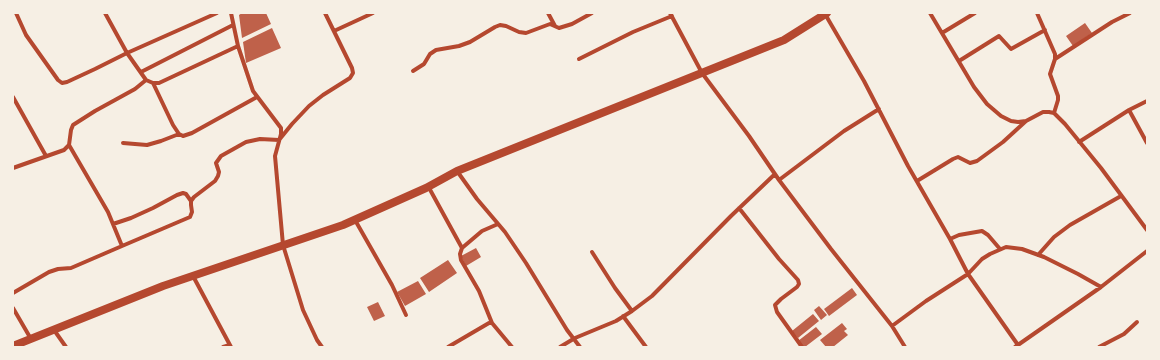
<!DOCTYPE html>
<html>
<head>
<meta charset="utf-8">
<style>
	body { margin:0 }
	#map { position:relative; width:1160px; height:360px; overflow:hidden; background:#f6efe4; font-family:"Open Sans",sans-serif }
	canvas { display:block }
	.frame { position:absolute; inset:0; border:14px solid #f6efe4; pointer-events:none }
</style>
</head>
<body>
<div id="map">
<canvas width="1160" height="360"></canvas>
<div class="frame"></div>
</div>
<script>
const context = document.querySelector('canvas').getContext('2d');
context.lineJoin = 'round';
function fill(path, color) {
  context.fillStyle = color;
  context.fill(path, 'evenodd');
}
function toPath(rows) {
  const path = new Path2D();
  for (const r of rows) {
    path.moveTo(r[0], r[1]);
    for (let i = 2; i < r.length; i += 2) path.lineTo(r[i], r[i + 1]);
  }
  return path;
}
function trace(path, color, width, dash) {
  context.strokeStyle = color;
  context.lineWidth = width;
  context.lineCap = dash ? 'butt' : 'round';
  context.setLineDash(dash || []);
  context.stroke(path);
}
const building = toPath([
	[242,13,266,13,271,24,242,38,239,15],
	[1085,23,1092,33,1073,46,1066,36],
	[272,28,281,48,246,63,243,42],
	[476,248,481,257,466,266,461,256],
	[448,260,457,273,429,292,420,278],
	[418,281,426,294,405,306,397,292],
	[852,288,857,295,829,316,824,309],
	[378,302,385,316,374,321,367,307],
	[819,306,827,315,821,320,814,310],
	[813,314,819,321,798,338,792,331],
	[842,323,847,329,844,331,848,335,833,347,826,347,820,340],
	[816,327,822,334,805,347,802,347,798,341]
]);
const minor = toPath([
	[16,13,26,35,58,80,62,83,67,82,95,69,127,53,146,80,153,83,159,83,238,46],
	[105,13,127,53,217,13],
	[231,13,238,46,253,91,281,128,281,134,275,156,283,245,303,310,317,340,322,347],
	[548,13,555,26],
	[670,13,702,73,749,136,779,180,831,249,892,326,905,347],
	[930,13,974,87,987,104,1001,116,1011,121,1018,122,1026,121,1043,112,1049,112,1054,113,1065,124,1101,168,1147,230],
	[1037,13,1055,54,1055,59,1050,74,1058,96,1058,100,1054,113],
	[825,14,864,81,908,166,950,239,968,274,1018,345],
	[334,31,373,13],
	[942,33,975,13],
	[579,59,633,32,672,16],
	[1055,59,1112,22,1130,13],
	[959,61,999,36,1011,49,1045,30],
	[413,71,424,64,430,54,436,50,459,46,470,42,495,27,500,25,506,26,519,32,526,33,550,24,559,28,572,24,592,13],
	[141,72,233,25],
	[153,83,173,125,179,134,183,136,192,133,257,97],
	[13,97,46,156],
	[1129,110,1147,143],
	[1079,142,1129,110,1147,101],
	[123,143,147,145,161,141,179,134],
	[69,145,108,212,122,246,190,217,192,212,191,205,191,201,194,197,215,181,218,176,219,172,216,163,221,156,246,142,260,139,279,140,292,124,309,106,323,95,350,78,353,73,352,68,325,13],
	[13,168,64,150,69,145,71,130,73,125,95,111,135,89,146,80],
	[457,171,477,199,505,232,526,263,567,330,580,347],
	[779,180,844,131,879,109],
	[917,181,953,159,958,157,970,163,977,161,1003,142,1026,121],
	[428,186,462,248],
	[739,208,779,259,798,280,799,284,797,287,781,299,775,305,777,312,802,347],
	[355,220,392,285,406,315],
	[113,224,131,218,153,208,177,195,183,193,186,194,191,201],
	[950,239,959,235,982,231,988,235,1000,249],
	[592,252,615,288,632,311],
	[1038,255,1054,237,1070,225,1121,196],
	[193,276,231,347],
	[13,293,49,272,58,269,71,268,122,246],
	[13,308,31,339],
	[623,316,646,347],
	[492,323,479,291,461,260,460,254,462,248,482,231,498,224],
	[892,326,926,301,968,274,982,259,990,254,1006,247,1022,249,1044,257,1078,274,1101,287],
	[54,330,66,347],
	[223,347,230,345],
	[448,347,489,323,492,323,512,347],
	[560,347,575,338,616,321,632,311,652,296,731,216,775,174],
	[1015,347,1101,287,1147,251],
	[1099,347,1124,334,1137,322]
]);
const primary = toPath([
	[13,346,163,286,343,225,426,188,457,171,784,40,827,13]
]);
fill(building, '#bf614a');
trace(minor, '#b5482f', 4);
trace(primary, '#b5482f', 8);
</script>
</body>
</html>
